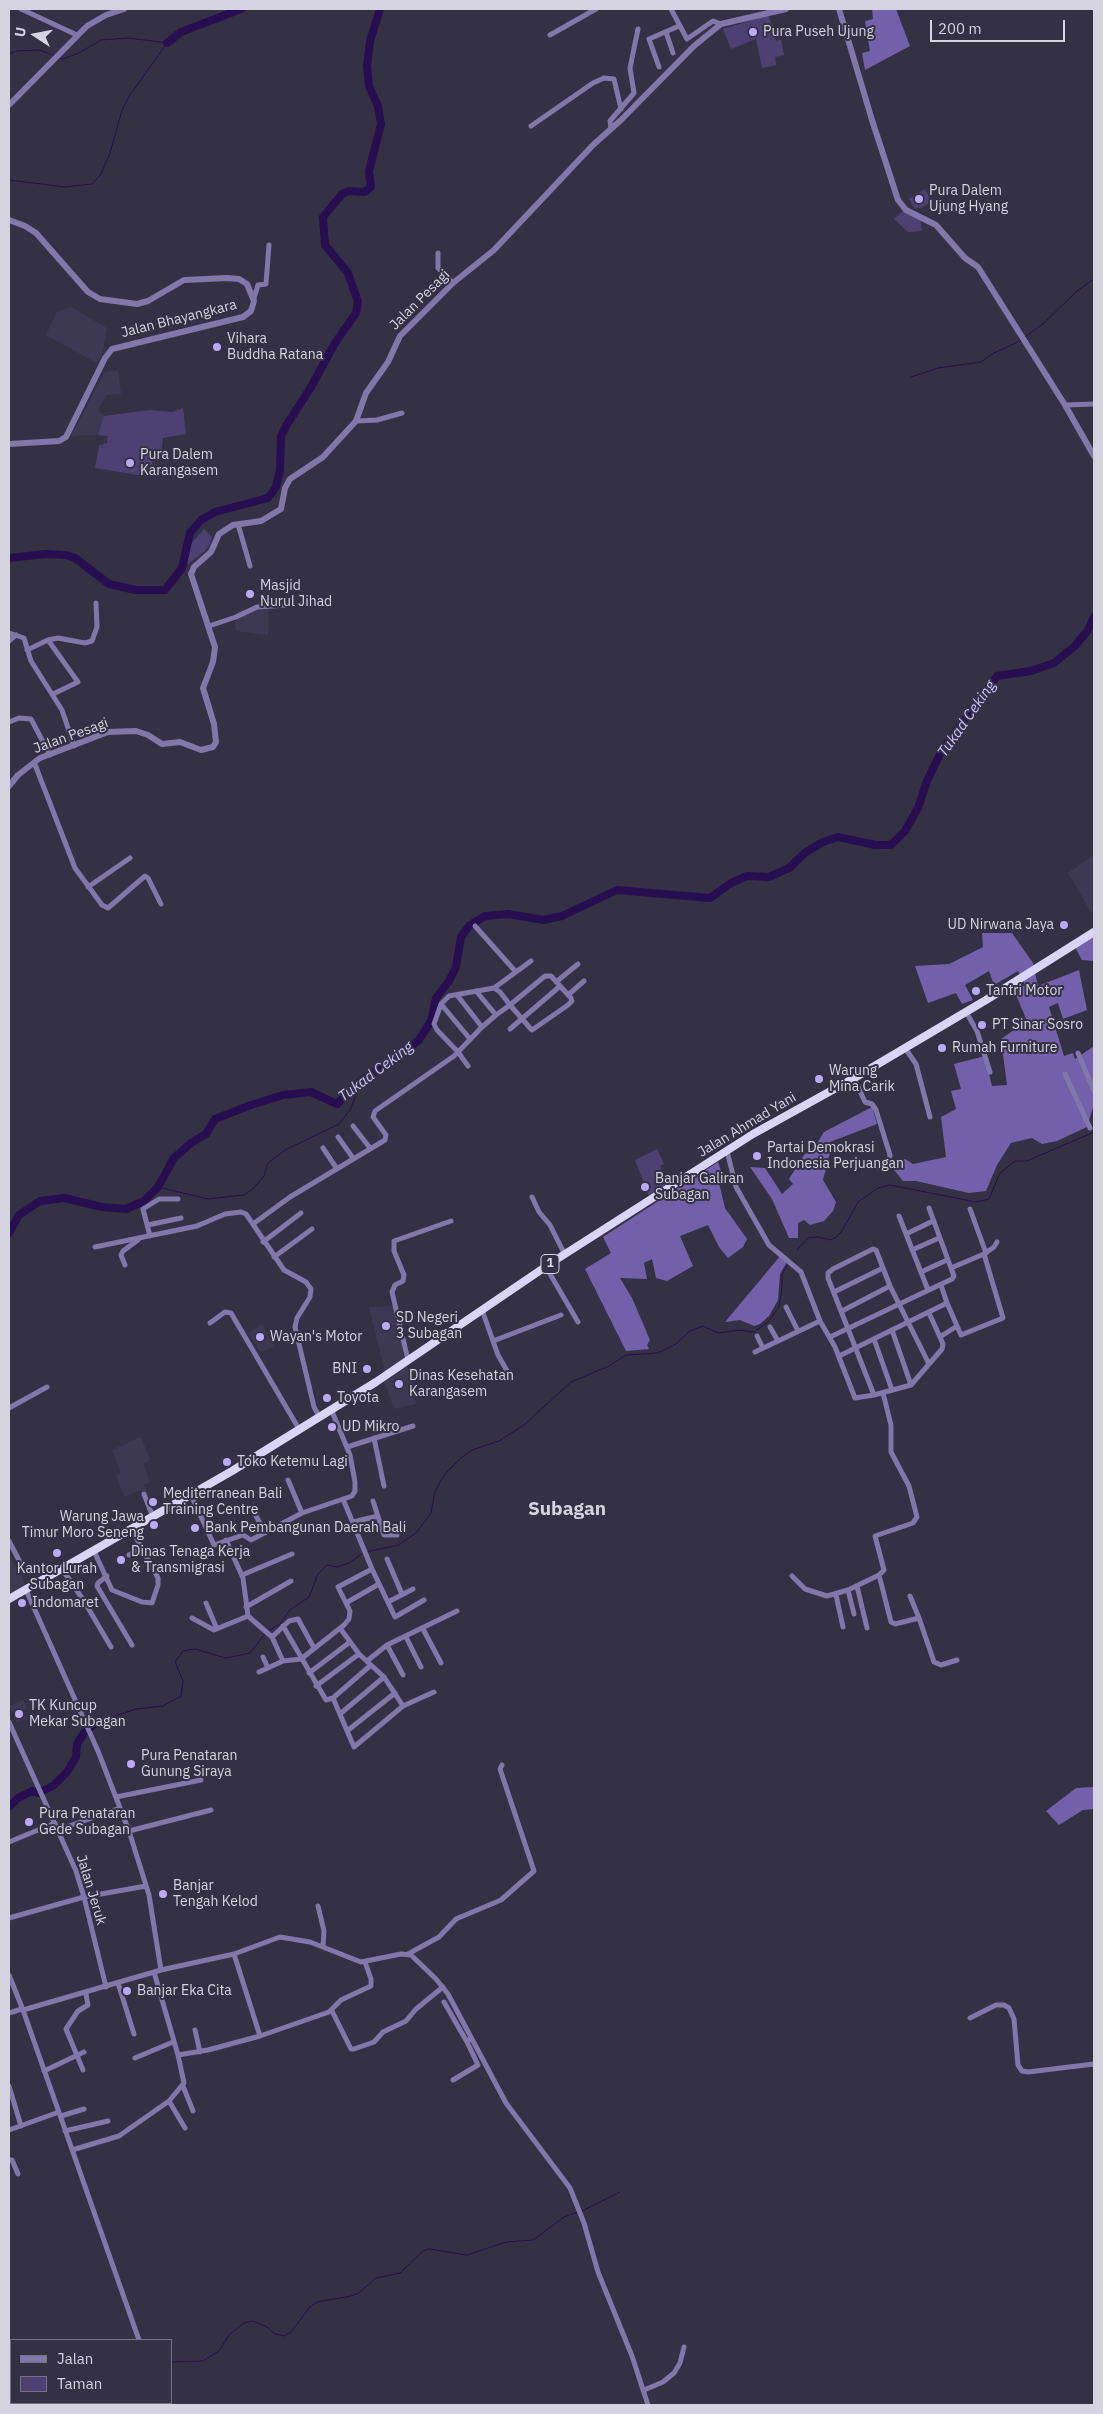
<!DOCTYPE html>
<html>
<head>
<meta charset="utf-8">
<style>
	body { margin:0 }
	#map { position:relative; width:1103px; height:2414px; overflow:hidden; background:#353145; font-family:"IBM Plex Sans",sans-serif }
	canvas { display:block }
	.frame { position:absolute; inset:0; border:10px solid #d5d3e0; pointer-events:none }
	.legend { position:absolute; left:10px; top:2339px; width:162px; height:65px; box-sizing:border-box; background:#353145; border:1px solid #757283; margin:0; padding:6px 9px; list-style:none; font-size:15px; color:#d5d3e0 }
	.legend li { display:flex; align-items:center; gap:10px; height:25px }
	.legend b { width:25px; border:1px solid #757283 }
	.north { position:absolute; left:10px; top:10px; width:50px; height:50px; -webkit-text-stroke:4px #353145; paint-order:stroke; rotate:281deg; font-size:14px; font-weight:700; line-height:20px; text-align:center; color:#d5d3e0 }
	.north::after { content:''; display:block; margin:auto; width:18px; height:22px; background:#d5d3e0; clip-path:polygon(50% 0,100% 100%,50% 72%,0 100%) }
	.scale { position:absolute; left:930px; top:20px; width:135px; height:22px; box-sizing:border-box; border:2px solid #d5d3e0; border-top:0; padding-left:6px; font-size:15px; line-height:18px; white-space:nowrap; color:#d5d3e0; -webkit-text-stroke:4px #353145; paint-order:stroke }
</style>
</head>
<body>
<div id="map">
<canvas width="1103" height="2414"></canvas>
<div class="frame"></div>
<ul class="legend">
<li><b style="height:6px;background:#8177aa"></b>Jalan</li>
<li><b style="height:14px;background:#4d4173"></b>Taman</li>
</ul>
<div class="north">U</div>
<div class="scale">200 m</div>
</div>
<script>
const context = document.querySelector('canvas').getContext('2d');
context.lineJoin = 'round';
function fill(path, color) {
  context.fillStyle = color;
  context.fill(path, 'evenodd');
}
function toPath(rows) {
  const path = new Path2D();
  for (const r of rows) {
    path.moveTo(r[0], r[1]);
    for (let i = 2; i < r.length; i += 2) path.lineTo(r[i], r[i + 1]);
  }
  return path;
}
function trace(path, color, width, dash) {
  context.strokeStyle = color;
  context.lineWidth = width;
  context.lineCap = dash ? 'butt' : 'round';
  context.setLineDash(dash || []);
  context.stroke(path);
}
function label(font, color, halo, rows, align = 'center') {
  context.font = font + ' "IBM Plex Sans",sans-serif';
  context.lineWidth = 4;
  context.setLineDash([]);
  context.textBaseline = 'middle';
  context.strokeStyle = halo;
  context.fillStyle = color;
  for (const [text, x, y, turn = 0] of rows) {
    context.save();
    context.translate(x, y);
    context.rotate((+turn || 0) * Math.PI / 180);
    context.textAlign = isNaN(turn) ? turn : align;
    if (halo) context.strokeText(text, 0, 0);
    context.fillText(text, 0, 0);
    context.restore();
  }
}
const built = toPath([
	[71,307,107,328,102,355,97,363,46,335,57,312],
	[118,370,121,394,107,395,98,410,104,416,98,435,71,436,105,372],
	[269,605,268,635,236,631,234,614,243,609],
	[1094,855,1094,911,1091,912,1068,873],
	[396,1306,404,1359,385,1372,369,1307],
	[262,1324,274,1347,260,1352,249,1333],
	[406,1366,410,1374,416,1404,394,1409,384,1380],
	[141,1437,150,1460,143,1464,150,1482,144,1485,147,1493,143,1494,141,1490,124,1497,116,1475,121,1473,112,1450],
	[9,1554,26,1585,9,1594],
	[23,1700,27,1708,23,1710,26,1719,16,1722,10,1706]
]);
const green = toPath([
	[769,15,776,41,781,39,784,55,775,57,776,65,762,68,756,39,731,49,723,29],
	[925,189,931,201,920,209,919,207,915,209,909,199],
	[906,208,920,217,922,231,908,232,894,219],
	[183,408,186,434,163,438,161,456,153,456,151,477,95,468,99,445,107,443,108,436,98,435,104,416,150,410,172,412],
	[204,529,212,537,210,544,205,551,188,564,186,557,189,546],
	[657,1149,664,1164,660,1166,669,1188,650,1199,635,1160]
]);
const forest = toPath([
	[872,9,896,9,910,46,865,70,862,53,870,51,865,21,873,19],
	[982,933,1012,933,1033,963,1038,986,1079,970,1087,1010,1063,1019,1058,1003,1049,1007,1064,1056,1073,1053,1075,1059,1094,1046,1094,1104,1087,1127,1057,1141,1042,1144,1032,1138,1011,1143,997,1165,986,1191,969,1193,916,1181,903,1181,890,1165,905,1159,913,1164,946,1157,941,1117,956,1109,951,1091,961,1089,954,1064,985,1056,992,1086,1007,1085,1001,1039,1027,1021,1014,990,1025,985,1018,971,994,985,989,971,965,985,973,1000,962,1004,956,993,928,1003,915,966,949,964,983,947],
	[1094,935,1094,961,1082,960,1075,947],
	[872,1107,877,1124,830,1142,831,1149,823,1180,836,1202,833,1211,824,1221,810,1225,804,1220,798,1223,798,1238,789,1238,772,1199,750,1167,765,1168,782,1194,793,1184,789,1179,804,1155,816,1145,824,1132],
	[718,1162,723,1177,719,1183,725,1208,747,1239,743,1247,728,1258,719,1247,708,1225,680,1236,693,1266,667,1281,656,1278,652,1259,644,1263,647,1279,620,1278,632,1298,650,1340,647,1345,649,1349,626,1351,585,1269,611,1253,603,1237],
	[781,1255,788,1260,780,1274,778,1300,769,1316,760,1324,754,1326,740,1320,725,1322],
	[1094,1787,1094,1809,1083,1810,1059,1825,1046,1811,1076,1788]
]);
const stream = toPath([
	[9,54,17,51,40,50,55,56],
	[9,180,65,187,92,184,101,174,110,153,122,110,130,95,167,43,129,38,101,40,79,53,63,59,59,58],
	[1025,337,1044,323,1077,291,1094,279],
	[911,377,938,368,981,362,994,353,1022,340],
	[158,1187,208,1199,244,1195,253,1189,264,1176,268,1163,285,1150,339,1124,350,1110,362,1080],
	[797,1250,808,1238,818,1237,830,1240,835,1238,842,1231,858,1202,878,1188,890,1185,976,1202,989,1199,1000,1173,1015,1161,1027,1161,1094,1132],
	[366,1552,399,1545,417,1532,431,1513,435,1491,445,1474,461,1458,472,1450,499,1441,524,1425,571,1382,609,1366,626,1355,658,1353,676,1344,690,1331,703,1326,718,1333,740,1330,754,1332,768,1322,779,1307,782,1288,782,1274,789,1263],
	[268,1631,280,1624,290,1610,309,1597,318,1574,327,1565,337,1567,349,1563,363,1553],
	[97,1722,136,1709,163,1706,181,1696,183,1681,175,1662,183,1651,195,1649,226,1658,250,1653,265,1634],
	[582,2211,620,2192],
	[171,2362,203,2361,219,2351,229,2335,244,2323,253,2321,267,2327,275,2334,285,2336,291,2332,310,2307,317,2302,351,2296,359,2293,376,2278,400,2273,423,2251,429,2249,467,2255,506,2242,533,2240,564,2217,578,2212],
	[9,2374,11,2374]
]);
const river = toPath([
	[167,43,181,32,241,9],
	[9,558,46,554,66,555,75,558,109,584,135,590,165,590,182,568,190,533,201,520,215,512,268,498,276,487,280,470,281,436,286,426,311,387,335,343,356,313,358,302,348,273,325,245,323,217,342,194,349,191,365,192,371,187,369,171,381,124,378,106,369,86,367,66,370,41,380,9],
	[9,1233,19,1215,40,1201,64,1198,102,1207,126,1209,144,1201,158,1187,174,1158,191,1143,206,1134,215,1119,251,1105,283,1095,311,1092,337,1104,362,1080,404,1052,419,1040,431,1021,436,998,449,981,456,967,461,937,470,925,485,916,508,914,544,920,562,916,617,890,710,898,731,883,747,876,769,877,789,868,806,852,823,842,838,837,875,845,891,845,905,831,918,808,927,781,941,752,997,676,1031,671,1054,663,1075,646,1088,630,1094,617],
	[9,1807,18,1798,32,1791,38,1793,53,1786,67,1772,76,1757,77,1744,84,1733,97,1722]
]);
const minor = toPath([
	[21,9,77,35],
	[671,9,687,39,713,21,721,24],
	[666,32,673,53],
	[550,35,596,9],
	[659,67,649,39,679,26],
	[531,126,593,83,604,78,614,79,621,109],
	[611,129,610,121,634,93,630,68,638,29],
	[438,253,438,268,453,283],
	[254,298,258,285,266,284,269,245],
	[1065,405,1094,404],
	[356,421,377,420,402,413],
	[238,524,250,566],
	[209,626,236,617,257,607,288,605],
	[9,633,24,638,31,661,62,710,74,746],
	[9,641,16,635],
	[27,650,48,640],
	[53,694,78,682,48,640,58,638,85,643,92,641,97,627,96,603],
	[9,722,19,718,31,719,50,755],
	[34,762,75,868,102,905,108,908,145,876,148,878,161,904],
	[88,887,130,858],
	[475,926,516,972],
	[556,982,578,964],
	[494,988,531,961],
	[476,991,496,1015],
	[457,995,482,1027],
	[568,995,584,981],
	[441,1004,470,1039],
	[966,1012,977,1031,990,1072],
	[510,1029,559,987],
	[905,1048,916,1064,930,1117],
	[1078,1053,1094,1091],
	[1065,1074,1090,1128],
	[854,1078,865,1102,872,1104,876,1110,890,1155,889,1160,878,1167],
	[353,1126,370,1148],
	[338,1137,353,1158],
	[323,1148,337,1169],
	[727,1151,736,1187,769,1245,801,1272,820,1321,835,1347,855,1398,874,1395,911,1385,942,1349,943,1344,940,1337,957,1326],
	[532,1197,539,1212,550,1225,565,1255],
	[929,1208,951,1268],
	[970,1209,986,1253],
	[899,1216,928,1290],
	[253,1224,290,1197,385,1140,386,1135,373,1117,375,1111,454,1056,458,1052,482,1027,496,1015,510,1005,545,976,551,976,571,998,572,1001,568,1005,532,1030,530,1028,510,1005,500,992,494,988,449,996,441,1004,434,1024,437,1030,458,1052,468,1066],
	[148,1225,181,1218],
	[906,1234,933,1221],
	[150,1236,143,1209,159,1199,178,1199],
	[263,1242,301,1213],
	[95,1247,197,1226,225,1214,241,1212,246,1214,284,1270,306,1282,311,1289,310,1297,297,1318,295,1327,314,1407,319,1416],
	[912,1250,939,1238],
	[274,1257,312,1229],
	[125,1265,121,1255,123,1251,138,1240],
	[546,1267,578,1322],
	[921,1272,947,1260],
	[834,1292,883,1268],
	[947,1303,961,1335,1003,1318,984,1254],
	[786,1307,798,1331],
	[482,1310,498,1355,510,1376],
	[842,1311,890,1286],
	[929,1313,940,1337],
	[210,1323,225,1312,231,1313,299,1429],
	[770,1327,778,1341],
	[892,1330,911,1385],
	[757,1336,763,1348],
	[830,1337,952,1279,954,1276,951,1268,984,1254,994,1247,997,1242],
	[874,1339,892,1390],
	[493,1341,561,1315],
	[755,1352,820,1321],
	[839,1356,947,1303,941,1285],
	[408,1360,392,1292,395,1285,403,1281,404,1275,394,1251,394,1241,451,1221],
	[874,1395,828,1278,828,1273,833,1269,873,1249,876,1250,890,1286,929,1364],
	[9,1408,47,1387],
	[374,1438,384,1486],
	[347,1447,413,1426],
	[288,1480,302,1513],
	[144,1494,153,1517],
	[191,1495,214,1545,243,1535,251,1540,302,1513,352,1496,355,1491,355,1482,350,1455,331,1409],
	[343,1499,372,1569,395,1617,424,1600],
	[373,1501,384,1535,397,1535],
	[255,1514,265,1533],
	[353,1522,378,1516],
	[226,1540,243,1578,248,1616,272,1637,283,1661],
	[9,1541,21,1564],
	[94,1551,112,1590,142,1602,152,1603,158,1585,158,1578,132,1530],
	[129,1555,141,1548],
	[387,1559,402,1594],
	[62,1569,84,1601,111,1647],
	[242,1575,292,1554],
	[879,1575,884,1570,875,1536,913,1523,917,1517,909,1486,891,1452,891,1425,883,1393],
	[107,1576,98,1583,97,1586,132,1645],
	[792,1576,805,1589,827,1596,848,1590,879,1575,891,1622,895,1624,919,1618,934,1662,941,1665,957,1660],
	[857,1586,867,1628],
	[26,1590,98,1751,129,1831,149,1895,161,1970],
	[848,1590,854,1614],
	[836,1595,843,1627],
	[910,1596,919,1618],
	[388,1602,413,1589],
	[206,1603,217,1629],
	[346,1603,379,1584],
	[246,1607,291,1581],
	[192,1618,214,1630,248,1616],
	[283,1626,326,1700,333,1698,371,1665],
	[340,1628,359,1654,384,1677,403,1706],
	[423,1629,441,1663],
	[272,1637,289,1621,298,1619,314,1648],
	[406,1637,421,1667],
	[387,1645,403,1675],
	[263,1657,268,1668],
	[367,1661,387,1645,457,1611],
	[259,1672,283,1661,301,1659,344,1625,349,1619,350,1611,338,1587,372,1569],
	[309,1673,350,1642],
	[316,1686,359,1654],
	[333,1698,354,1747,403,1706,434,1692],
	[340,1714,384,1677],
	[9,1722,76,1871,84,1897,106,1987],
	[347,1731,395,1693],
	[116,1797,201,1780],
	[58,1830,120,1808],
	[129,1831,211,1810],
	[9,1842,55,1823],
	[318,1906,324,1931,323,1946],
	[9,1918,84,1897,146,1886],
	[234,1954,260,2036],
	[408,1954,439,1937,456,1919,501,1900,534,1871,500,1769,502,1765],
	[154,1972,178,2055,208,2050,260,2036,329,2012,341,2000,371,1986,371,1979,365,1962],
	[9,1975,23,2010,161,1970,234,1954,280,1937,310,1942,361,1962,401,1954,411,1955,436,1979,448,1994,506,2103,570,2188,584,2223,598,2272,632,2356,648,2405],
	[118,1983,134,2034],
	[444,2002,467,2042,469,2040],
	[23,2010,139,2340],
	[332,2011,351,2049,354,2049,374,2042,383,2032,406,2021,416,2009,443,1987],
	[9,2013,22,2009],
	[970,2018,996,2005,1004,2005,1009,2008,1014,2019,1018,2065,1022,2071,1028,2072,1094,2064],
	[195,2030,200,2052],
	[135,2058,173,2042],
	[83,2070,66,2029,78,2011,88,2005,86,1994],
	[44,2071,84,2052],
	[453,2080,478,2065,467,2042],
	[9,2086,21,2126],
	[183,2086,193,2111],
	[169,2101,185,2128],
	[61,2116,84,2109],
	[9,2130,59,2112],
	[65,2131,108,2121],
	[72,2150,119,2136,169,2101,184,2083,178,2055],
	[9,2160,12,2160,18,2174],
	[644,2390,663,2382,674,2373,680,2363,684,2347]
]);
const tertiary = toPath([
	[839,9,872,120,898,200,906,210,936,225,965,258,978,267,1065,405,1094,456],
	[9,105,87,26,106,15,124,9],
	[9,220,25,226,36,233,88,292,100,299,137,304,148,301,184,280,227,278,239,279,247,284,254,301,251,311,243,317,112,349,105,358,66,437,59,441,9,444],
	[9,786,18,775,40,758,108,732,136,731,148,735,162,744,180,742,201,750,213,747,216,742,214,724,203,688,213,662,215,647,191,574,194,567,211,552,219,534,233,525,261,521,281,509,285,488,290,479,323,457,356,421,366,393,388,362,400,336,453,283,494,250,593,145,621,120,694,46,721,24,786,9]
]);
const trunk = toPath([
	[9,1599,232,1471,376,1382,554,1261,753,1134,856,1077,986,1000,1094,932]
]);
const markers = [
	[753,32,5,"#baaaf6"],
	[919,199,5,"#baaaf6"],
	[217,347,5,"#baaaf6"],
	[130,463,5,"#baaaf6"],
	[250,594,5,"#baaaf6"],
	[1064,925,5,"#baaaf6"],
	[976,991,5,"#baaaf6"],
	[982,1025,5,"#baaaf6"],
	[942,1048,5,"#baaaf6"],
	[819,1079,5,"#baaaf6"],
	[757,1156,5,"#baaaf6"],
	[645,1187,5,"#baaaf6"],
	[386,1326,5,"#baaaf6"],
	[260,1337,5,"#baaaf6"],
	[367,1369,5,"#baaaf6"],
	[399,1384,5,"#baaaf6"],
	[327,1398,5,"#baaaf6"],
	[332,1427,5,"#baaaf6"],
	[227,1462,5,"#baaaf6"],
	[153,1502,5,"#baaaf6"],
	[154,1525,5,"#baaaf6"],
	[195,1528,5,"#baaaf6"],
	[57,1553,5,"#baaaf6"],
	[121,1560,5,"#baaaf6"],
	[22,1603,5,"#baaaf6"],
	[19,1714,5,"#baaaf6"],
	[131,1764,5,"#baaaf6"],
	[29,1822,5,"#baaaf6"],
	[163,1894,5,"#baaaf6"],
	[127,1991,5,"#baaaf6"]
];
const shields = [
	[550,1264,18]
];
const shieldNames = [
	["1",550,1264]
];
const poiNames = [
	["Pura Puseh Ujung",763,32],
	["Pura Dalem",929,191],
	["Ujung Hyang",929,207],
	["Vihara",227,339],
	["Buddha Ratana",227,355],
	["Pura Dalem",140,455],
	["Karangasem",140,471],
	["Masjid",260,586],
	["Nurul Jihad",260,602],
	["UD Nirwana Jaya",1054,925,"right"],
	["Tantri Motor",986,991],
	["PT Sinar Sosro",992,1025],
	["Rumah Furniture",952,1048],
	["Warung",829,1071],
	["Mina Carik",829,1087],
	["Partai Demokrasi",767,1148],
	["Indonesia Perjuangan",767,1164],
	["Banjar Galiran",655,1179],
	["Subagan",655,1195],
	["SD Negeri",396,1318],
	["3 Subagan",396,1334],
	["Wayan's Motor",270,1337],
	["BNI",357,1369,"right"],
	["Dinas Kesehatan",409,1376],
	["Karangasem",409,1392],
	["Toyota",337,1398],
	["UD Mikro",342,1427],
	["Toko Ketemu Lagi",237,1462],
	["Mediterranean Bali",163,1494],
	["Training Centre",163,1510],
	["Warung Jawa",144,1517,"right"],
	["Timur Moro Seneng",144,1533,"right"],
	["Bank Pembangunan Daerah Bali",205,1528],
	["Dinas Tenaga Kerja",131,1552],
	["& Transmigrasi",131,1568],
	["Kantor Lurah",57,1569,"center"],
	["Subagan",57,1585,"center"],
	["Indomaret",32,1603],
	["TK Kuncup",29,1706],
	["Mekar Subagan",29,1722],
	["Pura Penataran",141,1756],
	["Gunung Siraya",141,1772],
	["Pura Penataran",39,1814],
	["Gede Subagan",39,1830],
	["Banjar",173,1886],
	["Tengah Kelod",173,1902],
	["Banjar Eka Cita",137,1991]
];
const streetNames = [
	["Jalan Pesagi",420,300,-45],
	["Jalan Bhayangkara",179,319,-14],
	["Jalan Pesagi",71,736,-20],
	["Jalan Ahmad Yani",747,1125,-31],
	["Jalan Jeruk",91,1890,73]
];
const waterNames = [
	["Tukad Ceking",967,719,-55],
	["Tukad Ceking",376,1072,-37]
];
const districtNames = [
	["Subagan",567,1510]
];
fill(built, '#3e3953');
fill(green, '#4d4173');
fill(forest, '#7261aa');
trace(stream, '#260e50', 1);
trace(river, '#260e50', 8);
trace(minor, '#8177aa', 5);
trace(tertiary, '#8177aa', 6);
trace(trunk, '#dad5f6', 8);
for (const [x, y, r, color] of markers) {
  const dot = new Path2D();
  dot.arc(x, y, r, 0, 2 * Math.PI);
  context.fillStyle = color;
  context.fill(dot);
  trace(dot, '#353145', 2);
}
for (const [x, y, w] of shields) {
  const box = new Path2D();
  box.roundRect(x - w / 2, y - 9.5, w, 19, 4);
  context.fillStyle = '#353145';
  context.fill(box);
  trace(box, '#d5d3e0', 1);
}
label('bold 12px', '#d5d3e0', null, shieldNames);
label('14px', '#d5d3e0', '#353145', poiNames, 'left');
label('14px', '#d5d3e0', '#353145', streetNames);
label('italic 15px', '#ccc0fd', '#353145', waterNames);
label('bold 19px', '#d5d3e0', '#353145', districtNames);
</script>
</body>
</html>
